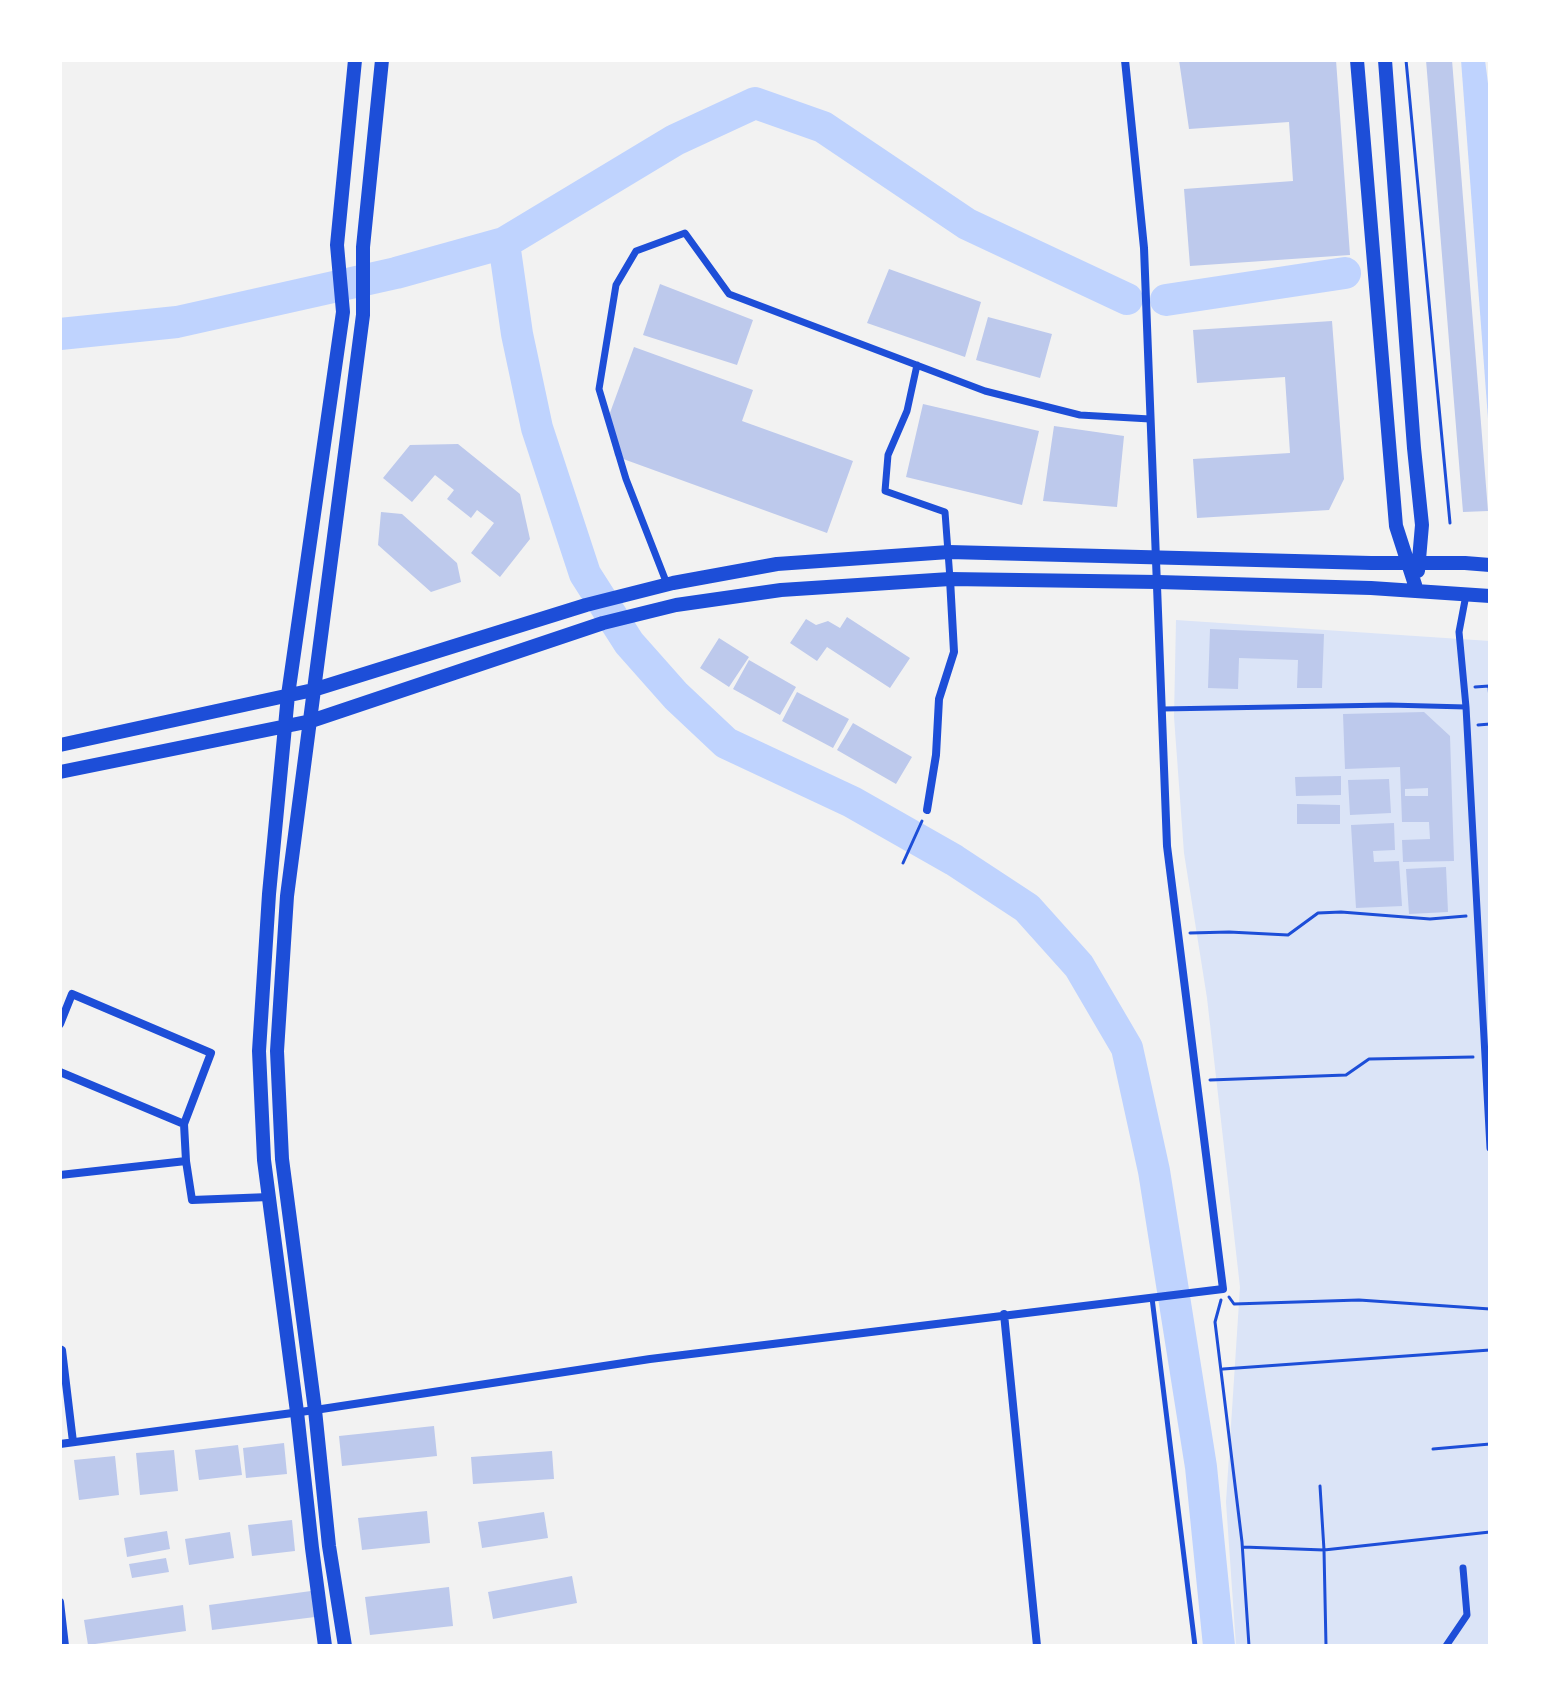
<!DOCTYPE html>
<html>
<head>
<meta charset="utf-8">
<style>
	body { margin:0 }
	#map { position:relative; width:1550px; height:1706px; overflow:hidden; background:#f2f2f2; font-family:Arial,sans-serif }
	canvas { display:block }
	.frame { position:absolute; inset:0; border:62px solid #fff; pointer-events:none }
</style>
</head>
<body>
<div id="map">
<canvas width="1550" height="1706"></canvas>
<div class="frame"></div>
</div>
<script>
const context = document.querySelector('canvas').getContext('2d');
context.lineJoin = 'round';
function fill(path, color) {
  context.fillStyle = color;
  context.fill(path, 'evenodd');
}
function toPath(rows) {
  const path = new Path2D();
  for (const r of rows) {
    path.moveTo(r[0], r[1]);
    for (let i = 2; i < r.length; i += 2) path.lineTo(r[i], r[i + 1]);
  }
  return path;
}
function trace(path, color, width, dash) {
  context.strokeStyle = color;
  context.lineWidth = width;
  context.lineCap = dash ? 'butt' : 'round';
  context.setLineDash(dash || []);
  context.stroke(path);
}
const green = toPath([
	[1176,620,1490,641,1490,1646,1236,1646,1226,1502,1240,1287,1207,998,1184,853,1174,717]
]);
const water = toPath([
	[1461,60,1485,60,1490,99,1490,445]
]);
const river = toPath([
	[504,243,517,334,537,428,585,574,629,643,676,696,726,743,852,802,954,860,1027,908,1079,966,1127,1048,1154,1171,1201,1467,1219,1646],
	[1166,300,1345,273],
	[60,334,177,322,396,273,504,243,675,140,755,103,823,127,967,224,1127,299]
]);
const building = toPath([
	[1179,60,1336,60,1350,255,1190,266,1184,189,1293,181,1289,122,1189,129],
	[1426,60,1452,60,1488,511,1463,512],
	[889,269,981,302,965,357,867,323],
	[660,284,753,320,737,365,643,335],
	[988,317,1052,334,1040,378,976,360],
	[1332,321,1344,479,1329,510,1197,518,1193,459,1290,453,1285,377,1197,383,1193,330],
	[634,347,753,390,742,421,853,461,827,533,615,456,607,421],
	[923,404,1039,431,1022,505,906,477],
	[1054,426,1124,436,1117,507,1043,501],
	[458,444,520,494,530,539,500,577,471,553,494,523,477,510,471,518,447,499,454,490,435,475,412,502,383,478,410,445],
	[381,512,402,514,457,563,461,582,431,592,378,545],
	[847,617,910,658,890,688,827,647,817,661,790,643,806,619,816,625,828,621,840,628],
	[1210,629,1324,634,1322,688,1297,688,1298,660,1239,658,1238,689,1208,688],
	[719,638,749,657,729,687,700,668],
	[749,660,796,687,780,715,733,689],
	[797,692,849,719,833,748,782,721],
	[1424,712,1450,736,1454,861,1403,862,1402,840,1430,839,1429,822,1402,822,1400,767,1345,769,1343,714],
	[1428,788,1428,796,1405,796,1405,789],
	[853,723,912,757,896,784,837,750],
	[1341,776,1341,795,1296,796,1295,777],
	[1389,779,1391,813,1350,815,1348,780],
	[1297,804,1340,805,1340,824,1297,824],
	[1394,823,1395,850,1373,851,1374,862,1399,861,1402,906,1356,908,1351,825],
	[1446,867,1448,912,1409,914,1406,869],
	[434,1426,437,1456,342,1466,339,1436],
	[284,1443,287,1474,246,1478,243,1448],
	[238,1445,242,1475,199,1480,195,1450],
	[174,1450,178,1491,140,1495,136,1453],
	[552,1451,554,1479,473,1484,471,1457],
	[115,1456,119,1495,79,1500,74,1460],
	[427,1511,430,1543,362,1550,358,1518],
	[544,1512,548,1538,482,1548,478,1522],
	[292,1520,295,1551,252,1556,248,1525],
	[167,1531,170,1549,127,1557,124,1538],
	[230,1532,234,1558,189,1565,185,1539],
	[166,1558,169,1572,132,1578,129,1564],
	[572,1576,577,1603,493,1619,488,1592],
	[449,1587,453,1626,370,1635,365,1597],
	[311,1591,315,1617,212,1630,209,1605],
	[183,1605,186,1631,88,1645,84,1620]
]);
const path = toPath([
	[1406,60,1450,523],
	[1475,687,1489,686,1490,700],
	[1478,725,1490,724],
	[903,863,922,821],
	[1190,933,1229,932,1288,935,1318,913,1341,912,1430,919,1466,916],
	[1210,1080,1346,1075,1369,1059,1473,1057],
	[1229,1297,1234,1304,1359,1300,1490,1309],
	[1221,1300,1215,1322,1242,1542,1249,1646],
	[1223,1369,1490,1350],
	[1433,1449,1490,1444],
	[1320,1486,1324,1550,1326,1646],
	[1243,1547,1324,1550,1490,1532]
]);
const service = toPath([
	[1162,709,1389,705,1466,707],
	[1152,1298,1195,1646]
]);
const pedestrian = toPath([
	[917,365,907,411,888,455,885,491,945,512,950,579],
	[667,584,626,479,599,389,616,285,636,251,685,233,729,294,985,391,1080,415,1150,419],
	[1466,595,1459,632,1466,707,1490,1148],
	[1446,1646,1467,1615,1463,1568]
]);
const minor = toPath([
	[927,810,936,755,939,699,954,652,950,579],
	[60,1024,72,994,211,1053,184,1124,186,1161],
	[60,1072,184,1124],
	[60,1175,186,1161,192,1200,269,1197],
	[1004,1314,1037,1646],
	[60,1349,62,1350,73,1442],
	[60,1444,315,1410,650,1359,1223,1289,1167,846,1144,248,1125,60],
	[60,1602,65,1646]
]);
const secondary = toPath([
	[1357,60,1396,526,1417,591],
	[1385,60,1414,448,1422,525,1418,571],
	[60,745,313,690,586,605,673,583,777,564,949,552,1371,563,1465,563,1490,565],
	[60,772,311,721,603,623,676,605,781,590,950,579,1158,582,1371,588,1490,596],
	[325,1646,312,1548,297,1412,264,1160,259,1051,269,894,288,695,343,312,337,245,355,60],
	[345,1646,329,1546,315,1410,282,1159,277,1051,287,896,363,315,363,247,382,60]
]);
fill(green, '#dbe4f7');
fill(water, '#bfd3fe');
trace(river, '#bfd3fe', 32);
fill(building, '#bdc9ec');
trace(path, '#1d4ed8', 3);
trace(service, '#1d4ed8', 5);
trace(pedestrian, '#1d4ed8', 7);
trace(minor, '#1d4ed8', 8);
trace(secondary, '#1d4ed8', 14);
</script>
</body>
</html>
